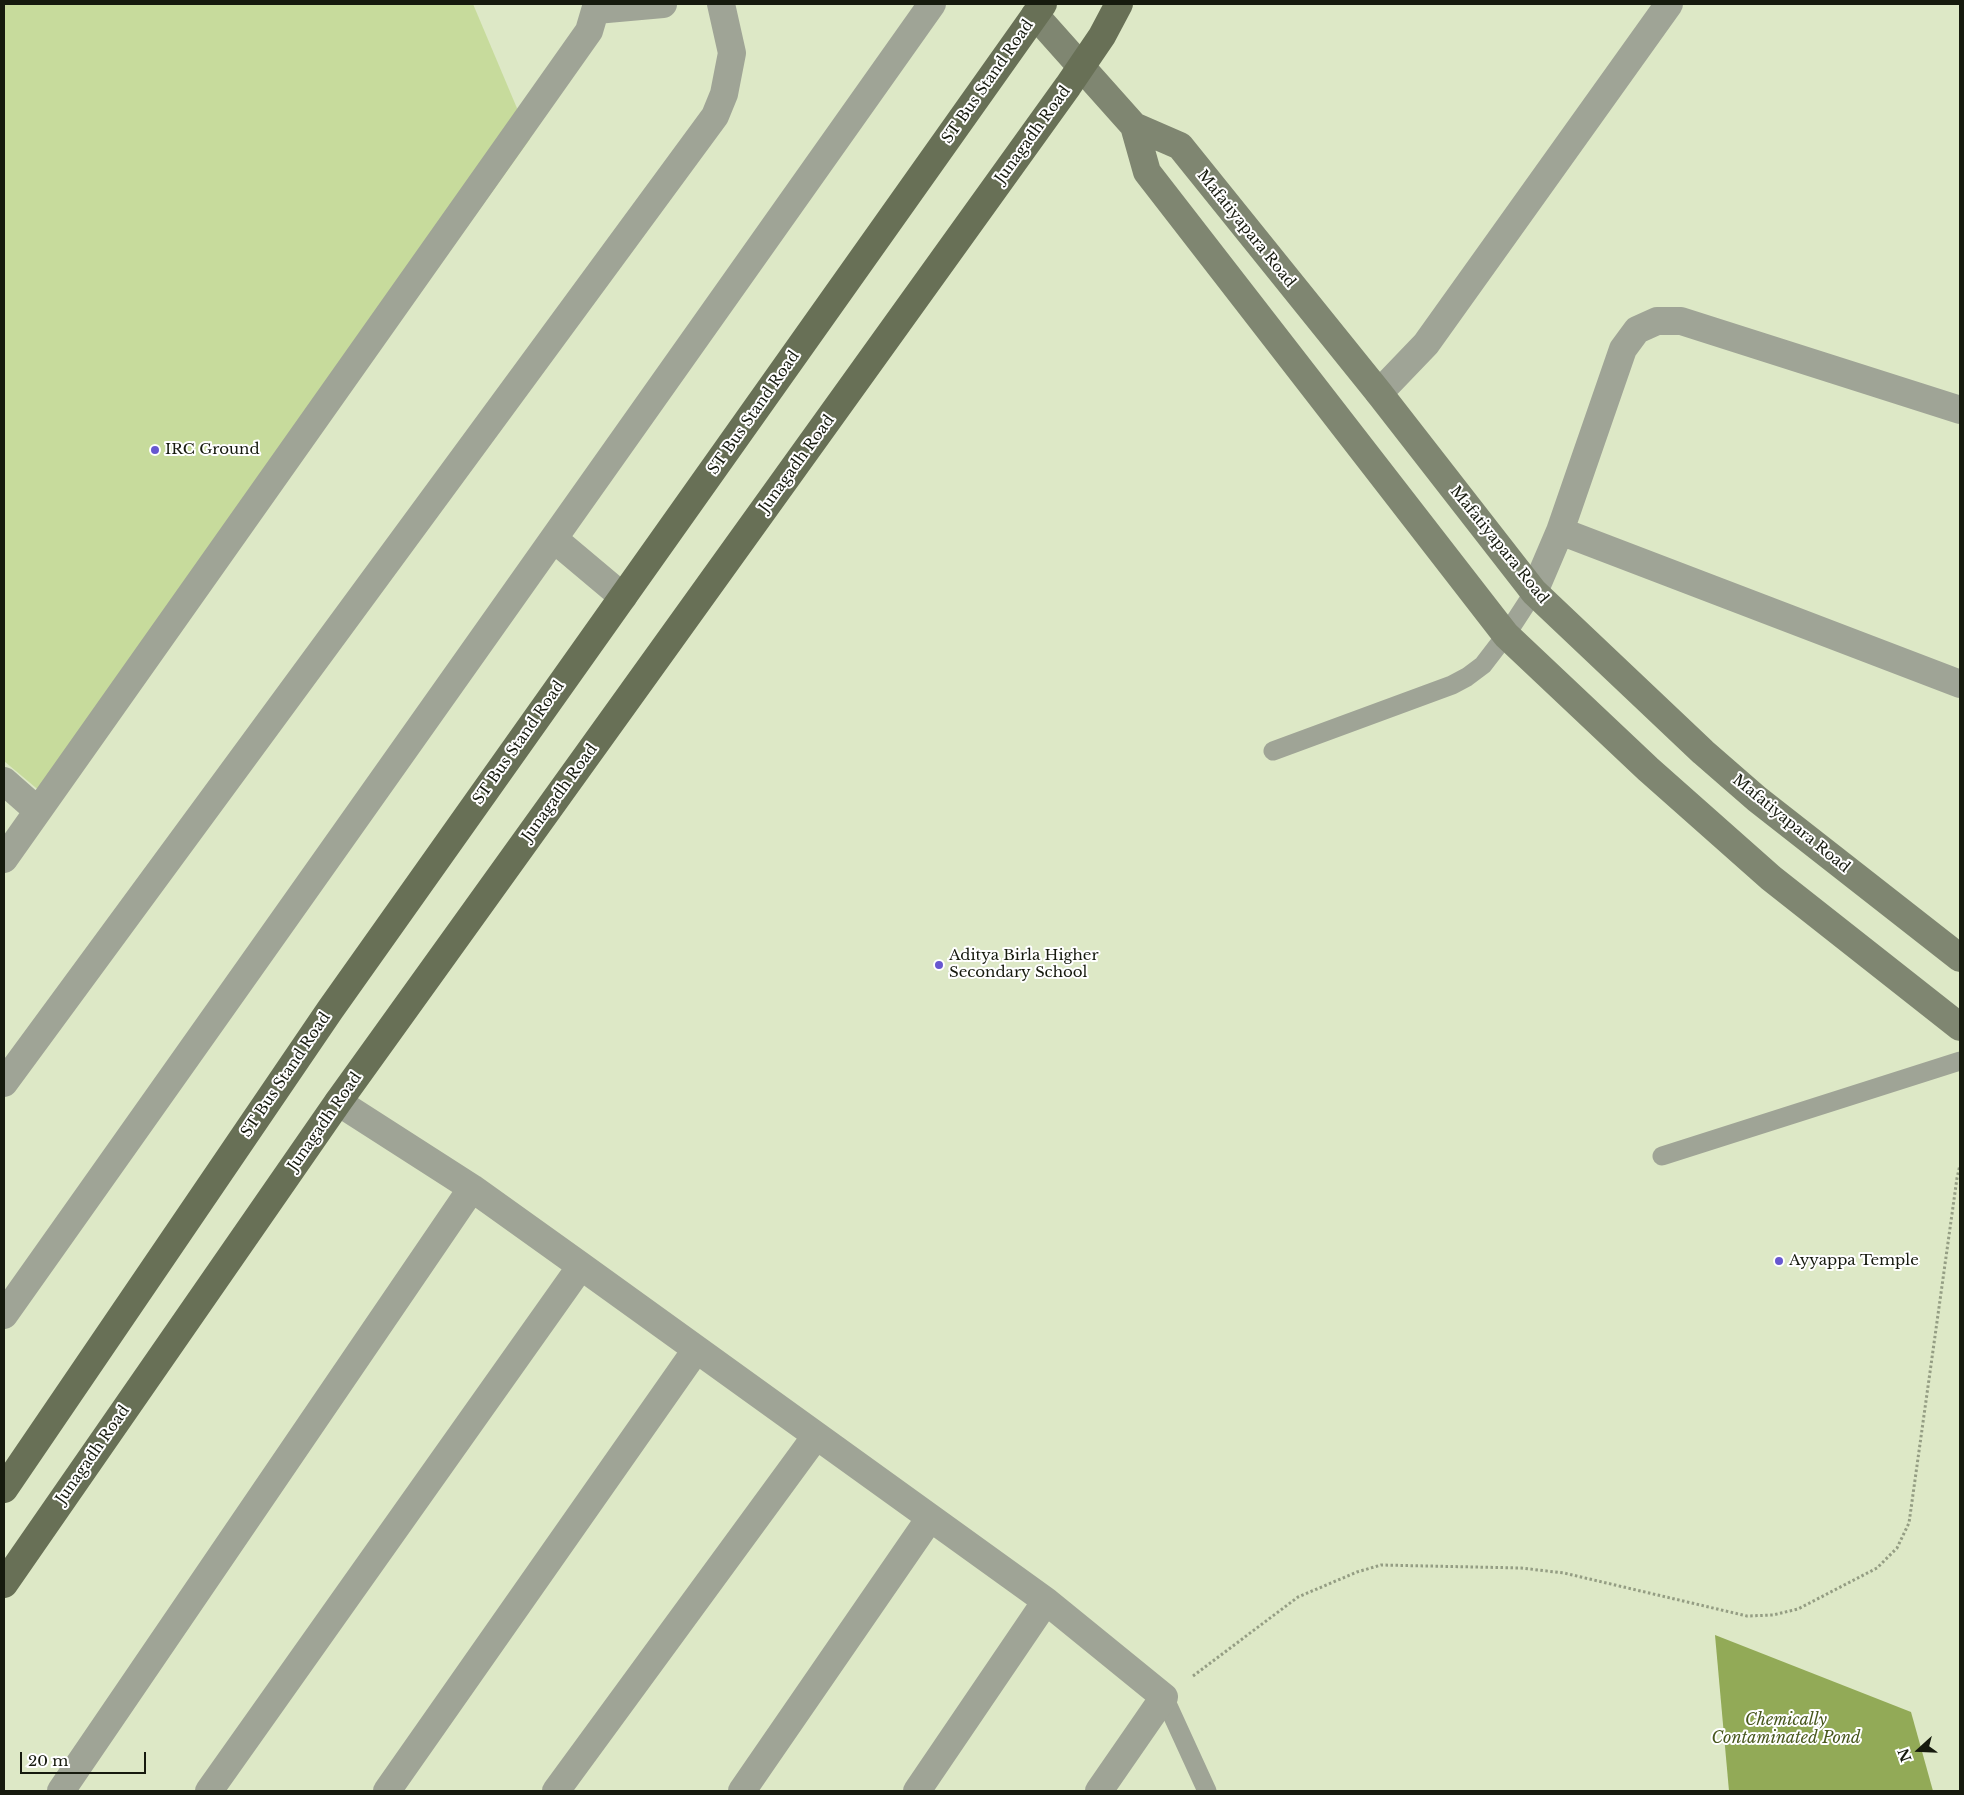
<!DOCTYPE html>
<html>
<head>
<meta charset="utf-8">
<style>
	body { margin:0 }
	#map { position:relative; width:1964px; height:1795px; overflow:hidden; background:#dde8c6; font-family:"Libre Baskerville",serif }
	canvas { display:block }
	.frame { position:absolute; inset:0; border:5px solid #161a0e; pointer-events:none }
	.north { position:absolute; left:1894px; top:1725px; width:50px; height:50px; -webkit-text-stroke:4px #fff; paint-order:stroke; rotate:250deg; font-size:14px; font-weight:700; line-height:20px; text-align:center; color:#161a0e }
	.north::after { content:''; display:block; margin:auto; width:18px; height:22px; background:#161a0e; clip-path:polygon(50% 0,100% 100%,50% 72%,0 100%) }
	.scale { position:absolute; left:20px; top:1752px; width:126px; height:22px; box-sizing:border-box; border:2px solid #161a0e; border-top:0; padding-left:6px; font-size:15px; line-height:18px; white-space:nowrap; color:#161a0e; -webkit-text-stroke:4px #fff; paint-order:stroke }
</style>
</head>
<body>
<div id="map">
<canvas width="1964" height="1795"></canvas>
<div class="frame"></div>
<div class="north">N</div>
<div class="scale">20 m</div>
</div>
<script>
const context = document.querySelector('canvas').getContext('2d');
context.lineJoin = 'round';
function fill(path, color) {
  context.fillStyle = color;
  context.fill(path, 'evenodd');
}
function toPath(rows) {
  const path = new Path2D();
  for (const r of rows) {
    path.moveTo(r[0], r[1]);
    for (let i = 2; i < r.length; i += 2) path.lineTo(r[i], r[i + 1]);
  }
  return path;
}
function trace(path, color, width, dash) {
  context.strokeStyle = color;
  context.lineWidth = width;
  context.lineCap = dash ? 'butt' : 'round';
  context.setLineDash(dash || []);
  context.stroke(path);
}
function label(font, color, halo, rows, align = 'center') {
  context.font = font + ' "Libre Baskerville",serif';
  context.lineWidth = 4;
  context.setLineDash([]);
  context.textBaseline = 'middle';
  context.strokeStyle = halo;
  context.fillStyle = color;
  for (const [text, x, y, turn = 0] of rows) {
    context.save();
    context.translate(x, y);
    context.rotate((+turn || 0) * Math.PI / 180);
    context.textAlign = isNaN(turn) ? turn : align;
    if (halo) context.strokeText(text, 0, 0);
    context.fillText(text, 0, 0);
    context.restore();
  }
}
const green = toPath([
	[4,4,473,4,530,139,54,803,4,761]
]);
const water = toPath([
	[1715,1635,1911,1712,1933,1791,1729,1791]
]);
const path = toPath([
	[1193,1676,1298,1597,1357,1572,1381,1565,1521,1568,1564,1573,1747,1616,1773,1615,1798,1609,1877,1568,1897,1548,1909,1523,1957,1178,1960,1165]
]);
const lane = toPath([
	[1273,751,1452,685,1467,677,1483,665,1506,635,1534,592],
	[1662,1156,1960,1061],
	[1164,1697,1207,1791]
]);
const street = toPath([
	[596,10,663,4],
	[1379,393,1426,344,1669,4],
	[1560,531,1960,684],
	[554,539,623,597],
	[1534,592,1560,531,1623,349,1637,330,1657,321,1681,321,1960,410],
	[4,781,38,811],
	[4,859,589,31,597,4],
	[4,1083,715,116,724,94,732,53,721,4],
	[338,1102,472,1188,581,1266,1046,1601,1164,1697,1099,1791],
	[4,1315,932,4],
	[61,1791,472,1188],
	[209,1791,581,1266],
	[387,1791,696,1350],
	[556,1791,816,1436],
	[742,1791,930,1518],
	[917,1791,1046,1601]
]);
const secondary = toPath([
	[1035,15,1134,126,1147,172,1506,635,1648,769,1771,878,1960,1027],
	[1134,126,1180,146,1379,393,1534,592,1703,752,1757,799,1960,958]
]);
const primary = toPath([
	[4,1489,330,1010,1043,4],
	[4,1584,338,1102,1068,86,1102,36,1119,4]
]);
const markers = [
	[155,450,5,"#6757d0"],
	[939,965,5,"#6757d0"],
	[1779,1261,5,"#6757d0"]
];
const streetNames = [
	["ST Bus Stand Road",988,82,-55],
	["Junagadh Road",1033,135,-54],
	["Mafatiyapara Road",1246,229,51],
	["ST Bus Stand Road",754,413,-55],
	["Junagadh Road",797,464,-54],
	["Mafatiyapara Road",1499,545,51],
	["ST Bus Stand Road",519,743,-55],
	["Junagadh Road",560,793,-54],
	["Mafatiyapara Road",1791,824,39],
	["ST Bus Stand Road",286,1075,-56],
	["Junagadh Road",325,1122,-55],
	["Junagadh Road",93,1455,-55]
];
const poiNames = [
	["IRC Ground",165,450],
	["Aditya Birla Higher",949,956],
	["Secondary School",949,973],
	["Ayyappa Temple",1789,1261]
];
const waterNames = [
	["Chemically",1786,1720],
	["Contaminated Pond",1786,1738]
];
fill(green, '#c7db9c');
fill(water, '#92aa57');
trace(path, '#949d83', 3, [2.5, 2.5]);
trace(lane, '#9fa496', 19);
trace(street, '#9fa496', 28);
trace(secondary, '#7f8671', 28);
trace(primary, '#687056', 28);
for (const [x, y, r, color] of markers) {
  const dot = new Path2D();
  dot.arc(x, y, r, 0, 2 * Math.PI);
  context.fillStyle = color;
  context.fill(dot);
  trace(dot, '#fff', 2);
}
label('15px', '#161a0e', '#fff', streetNames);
label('15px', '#161a0e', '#fff', poiNames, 'left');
label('italic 16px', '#48581d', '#fff', waterNames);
</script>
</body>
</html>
